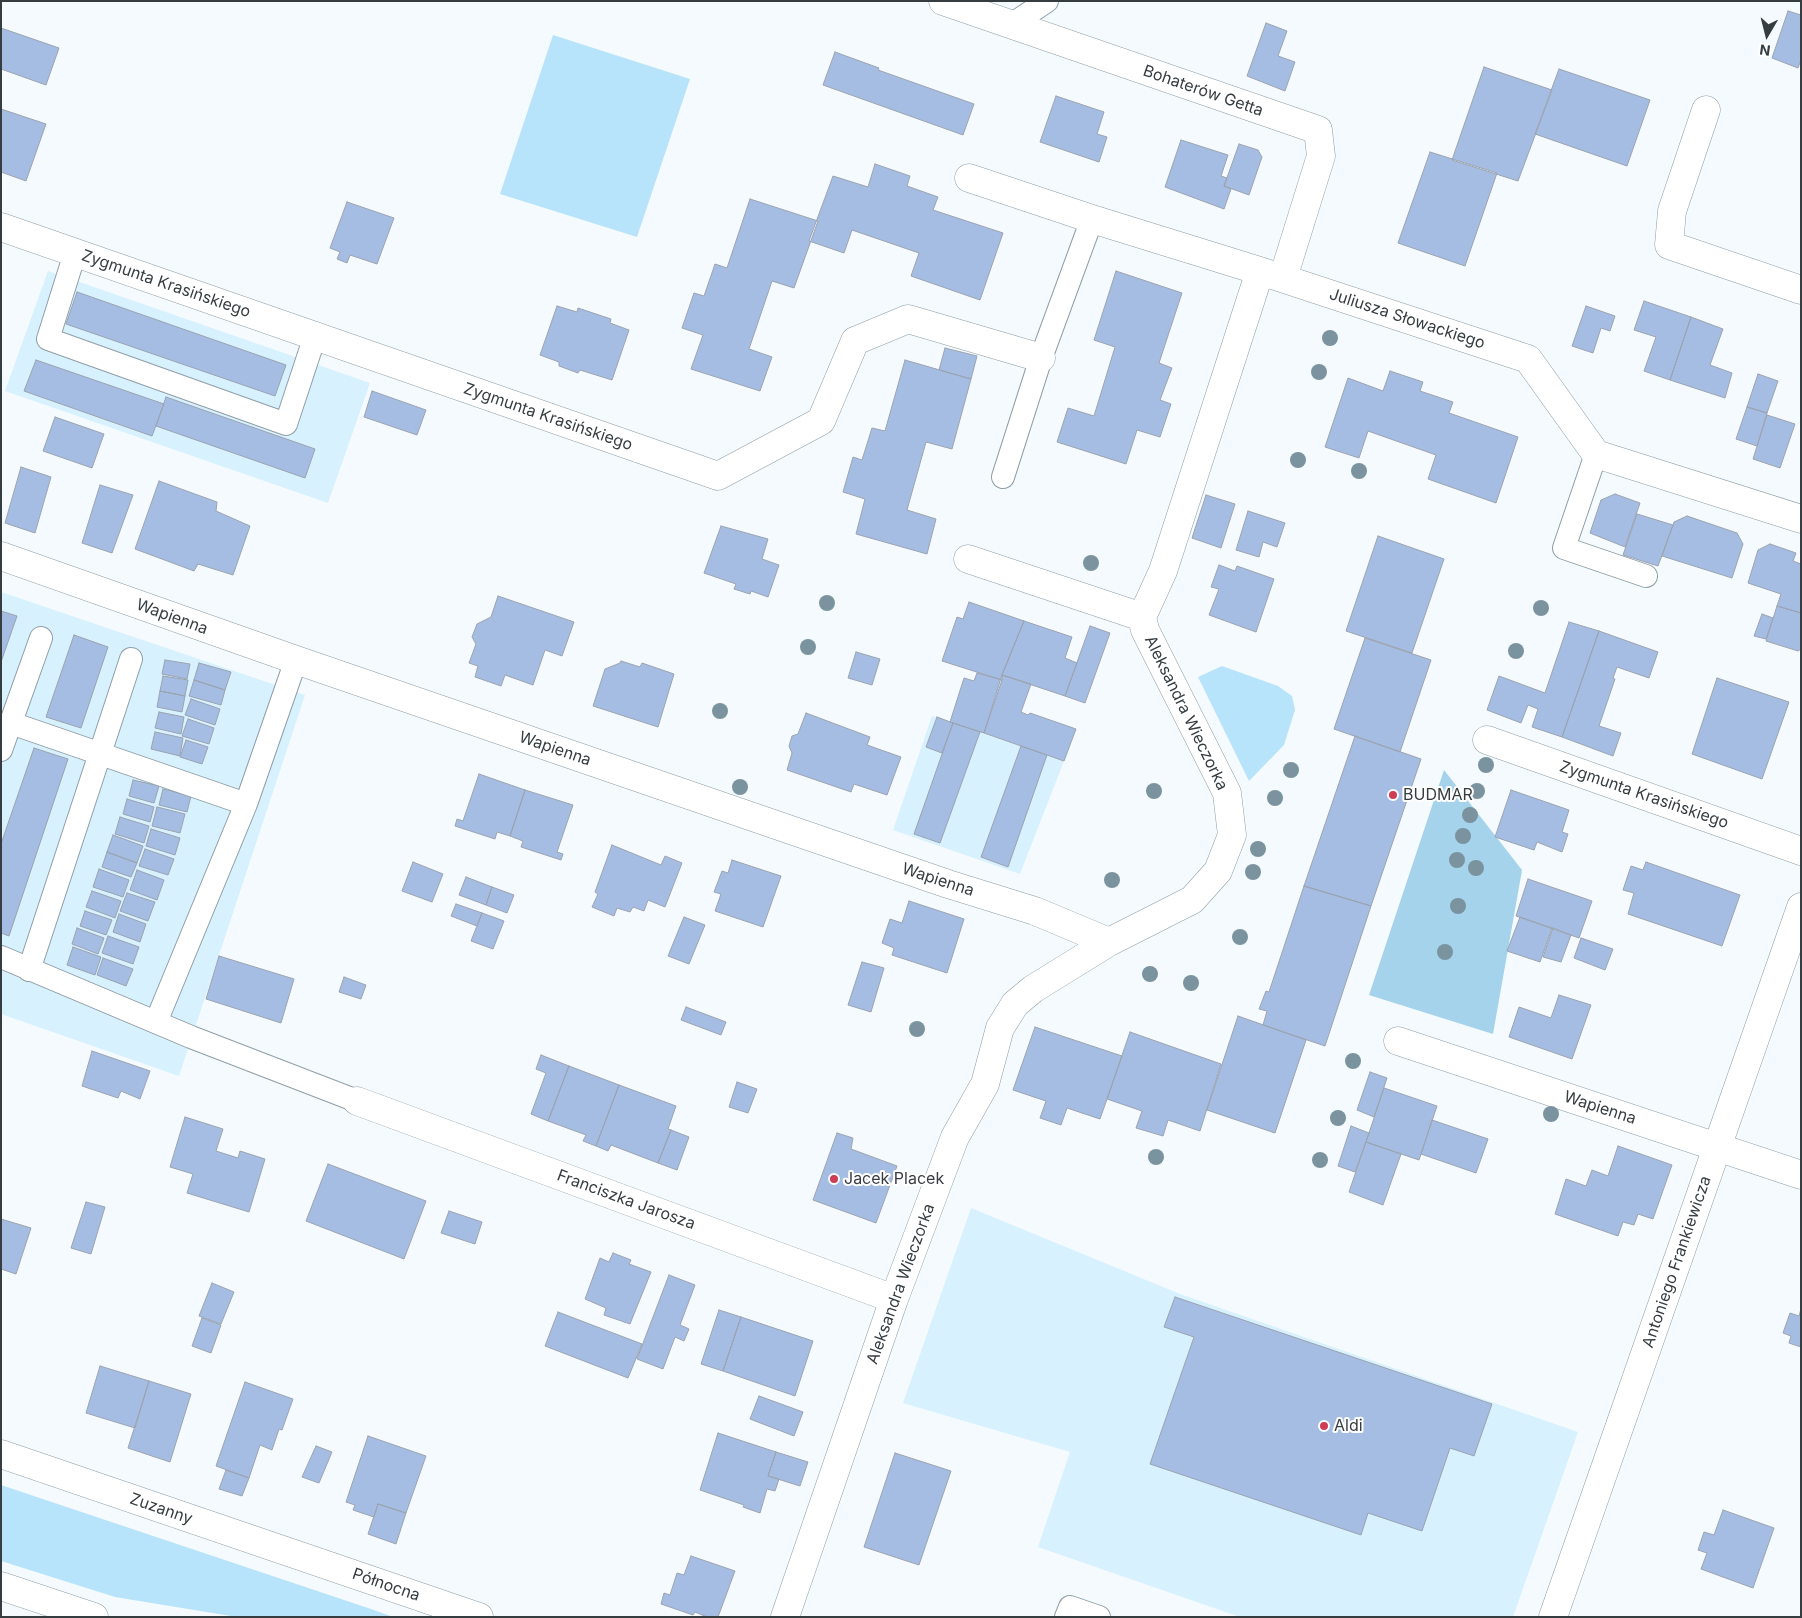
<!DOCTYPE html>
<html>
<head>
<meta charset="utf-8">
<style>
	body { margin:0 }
	#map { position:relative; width:1802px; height:1618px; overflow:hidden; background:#f4fafe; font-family:Inter,sans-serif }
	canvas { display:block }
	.frame { position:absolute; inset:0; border:2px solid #363d40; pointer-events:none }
	.north { position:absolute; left:1742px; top:10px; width:50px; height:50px; -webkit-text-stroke:4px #fff; paint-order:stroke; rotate:188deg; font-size:14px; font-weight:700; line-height:20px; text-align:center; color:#363d40 }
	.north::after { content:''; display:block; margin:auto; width:18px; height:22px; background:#363d40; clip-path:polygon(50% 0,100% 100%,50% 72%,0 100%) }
</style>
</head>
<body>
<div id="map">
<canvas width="1802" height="1618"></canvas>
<div class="frame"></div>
<div class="north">N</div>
</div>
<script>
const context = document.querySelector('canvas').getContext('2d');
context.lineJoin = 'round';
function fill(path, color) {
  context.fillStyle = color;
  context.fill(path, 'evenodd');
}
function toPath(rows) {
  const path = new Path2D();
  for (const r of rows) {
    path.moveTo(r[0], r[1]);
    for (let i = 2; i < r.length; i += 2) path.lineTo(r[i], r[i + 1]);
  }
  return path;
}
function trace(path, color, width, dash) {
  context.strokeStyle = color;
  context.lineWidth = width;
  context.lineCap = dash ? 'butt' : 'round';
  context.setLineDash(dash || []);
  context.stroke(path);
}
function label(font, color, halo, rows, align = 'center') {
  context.font = font + ' Inter,sans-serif';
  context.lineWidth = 4;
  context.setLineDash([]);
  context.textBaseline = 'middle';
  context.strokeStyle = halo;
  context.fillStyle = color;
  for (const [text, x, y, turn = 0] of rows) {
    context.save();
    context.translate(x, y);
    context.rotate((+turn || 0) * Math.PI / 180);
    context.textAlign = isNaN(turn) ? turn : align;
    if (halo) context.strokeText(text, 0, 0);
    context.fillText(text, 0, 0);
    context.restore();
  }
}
const built = toPath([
	[48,271,370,383,328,503,5,391],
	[1,592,305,695,179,1076,1,1014],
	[932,716,1064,761,1020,874,893,830],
	[971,1208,1180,1294,1578,1432,1513,1617,1240,1617,1038,1547,1070,1452,903,1403]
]);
const green = toPath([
	[553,35,690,79,637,237,500,194],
	[1222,666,1278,686,1292,696,1295,710,1284,745,1249,781,1198,677],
	[1,1485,371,1609,393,1617,237,1617,115,1597,1,1561]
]);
const forest = toPath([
	[1444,770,1522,870,1493,1034,1369,995]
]);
const building = toPath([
	[1788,11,1801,15,1801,60,1798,68,1772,58,1788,11],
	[1266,23,1287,31,1278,56,1295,62,1285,91,1247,76,1266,23],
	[1,28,59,48,46,85,1,69,1,28],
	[835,52,879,68,878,70,974,104,963,135,823,85,835,52],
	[1484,67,1552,90,1518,181,1452,160,1484,67],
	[1559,69,1650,100,1627,166,1535,134,1559,69],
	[1056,96,1104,112,1097,134,1107,137,1099,162,1040,142,1056,96],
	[1,109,46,124,26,181,1,172,1,109],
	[1181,140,1228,155,1221,176,1227,178,1224,186,1231,189,1224,209,1165,187,1181,140],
	[1239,144,1258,150,1262,157,1249,195,1224,186,1239,144],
	[1430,152,1497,173,1465,266,1398,243,1430,152],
	[875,164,910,176,907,186,938,197,933,210,1003,233,980,300,911,276,919,253,852,230,844,253,809,241,833,176,868,187,875,164],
	[750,199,818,221,794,288,772,281,749,349,772,357,760,391,691,369,703,335,682,328,694,293,704,296,715,264,727,268,750,199],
	[347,202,394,218,377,264,350,255,347,263,337,259,340,252,330,248,347,202],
	[1116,271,1182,293,1159,363,1172,368,1160,400,1171,404,1160,437,1137,430,1126,464,1057,442,1068,408,1094,416,1115,347,1094,340,1116,271],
	[77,292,286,365,275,396,66,324,77,292],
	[1644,301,1691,317,1670,380,1644,371,1656,337,1634,330,1644,301],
	[557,306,577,312,578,308,611,319,610,323,629,330,612,380,580,370,578,373,559,366,559,362,540,355,557,306],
	[1586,306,1615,316,1610,331,1601,328,1593,353,1572,346,1586,306],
	[1691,317,1723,329,1710,365,1732,373,1725,398,1670,380,1691,317],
	[945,348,977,356,971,379,939,370,945,348],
	[36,360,164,404,152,436,24,391,36,360],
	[905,360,971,379,952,449,926,442,907,510,936,519,927,554,856,534,865,499,843,492,853,457,862,460,872,428,885,431,905,360],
	[1390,371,1423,382,1420,391,1453,402,1449,413,1518,437,1496,503,1428,479,1436,455,1368,431,1359,458,1325,447,1348,378,1383,391,1390,371],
	[1758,374,1778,381,1767,413,1747,407,1758,374],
	[372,391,426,410,417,435,364,417,372,391],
	[166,397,315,449,305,478,156,426,166,397],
	[1747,407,1767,413,1757,446,1736,439,1747,407],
	[1767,415,1795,424,1780,468,1753,459,1767,415],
	[55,417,104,434,92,468,43,451,55,417],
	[21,467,51,477,35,533,5,523,21,467],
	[159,481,217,502,216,511,250,526,233,575,198,564,194,571,135,549,159,481],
	[100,485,133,495,112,553,82,543,100,485],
	[1615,494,1640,503,1625,547,1590,533,1601,500,1615,494],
	[1206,495,1235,504,1221,548,1192,538,1206,495],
	[1248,511,1285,523,1277,547,1263,542,1259,557,1236,550,1248,511],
	[1637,514,1673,525,1658,566,1623,555,1637,514],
	[1687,516,1737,533,1743,544,1732,578,1662,556,1674,522,1687,516],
	[721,526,768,539,762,559,779,565,768,597,751,591,750,594,734,589,736,584,704,573,721,526],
	[1378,536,1444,559,1412,653,1346,631,1378,536],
	[1770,544,1796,553,1793,561,1801,564,1801,613,1777,606,1781,594,1748,583,1758,550,1770,544],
	[1219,565,1235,571,1237,566,1274,579,1256,632,1209,615,1219,589,1211,587,1219,565],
	[498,596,574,622,562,656,545,650,533,685,505,675,501,686,475,677,478,666,469,663,476,644,472,637,477,624,491,617,498,596],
	[969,602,1024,621,1002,675,1002,680,942,661,957,617,963,619,969,602],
	[1777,606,1801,613,1801,649,1798,651,1766,641,1777,606],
	[1,611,17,616,1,662,1,611],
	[1762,614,1773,618,1766,639,1754,636,1762,614],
	[1024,621,1072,637,1065,658,1077,663,1065,696,1002,675,1024,621],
	[1569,622,1599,631,1562,737,1532,727,1538,709,1528,705,1521,723,1487,710,1499,676,1545,693,1569,622],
	[1090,626,1110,633,1085,703,1065,696,1090,626],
	[1599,631,1658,652,1649,678,1617,667,1613,678,1615,679,1599,726,1621,733,1613,756,1562,737,1599,631],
	[74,635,108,647,81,728,46,717,74,635],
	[1365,638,1431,660,1400,752,1334,729,1365,638],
	[856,652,880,659,872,685,848,678,856,652],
	[165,660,190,664,187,679,162,674,165,660],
	[621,661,640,667,642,663,674,674,658,727,593,706,605,669,620,663,621,661],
	[199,663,231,672,225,690,194,680,199,663],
	[977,673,1002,680,984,733,950,722,964,678,974,681,977,673],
	[1002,675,1031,684,1021,712,1028,715,1030,713,1076,729,1064,761,984,733,1002,675],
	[163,676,188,680,185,696,160,691,163,676],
	[1717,678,1789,702,1762,779,1692,754,1717,678],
	[194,680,225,690,221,705,189,696,194,680],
	[160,691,185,696,182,712,157,707,160,691],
	[191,699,220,709,215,725,185,715,191,699],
	[159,712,184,717,181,734,155,728,159,712],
	[806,713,870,737,867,745,901,757,887,795,854,784,851,792,787,770,792,753,789,746,792,736,798,734,806,713],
	[937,717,953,723,942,753,926,747,937,717],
	[188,719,214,728,209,744,182,736,188,719],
	[953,723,980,732,940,843,914,834,953,723],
	[155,732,183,738,180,756,151,749,155,732],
	[1355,736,1421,759,1371,906,1304,886,1355,736],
	[186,740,208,747,202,764,180,757,186,740],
	[1021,746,1047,755,1008,867,981,857,1021,746],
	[34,748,68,759,9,936,1,933,1,844,34,748],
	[479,774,525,790,510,836,497,832,495,839,455,826,457,819,463,821,479,774],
	[133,780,159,786,154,803,129,796,133,780],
	[163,789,191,796,187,812,159,805,163,789],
	[525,790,573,805,557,852,563,854,561,860,521,847,523,841,510,836,525,790],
	[1511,790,1569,810,1562,832,1568,834,1562,852,1537,842,1534,850,1495,837,1511,790],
	[127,799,154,807,150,822,123,814,127,799],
	[157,807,185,814,180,833,152,826,157,807],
	[120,817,149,826,144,843,115,834,120,817],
	[151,829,180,838,175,855,146,846,151,829],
	[113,835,143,846,137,863,107,852,113,835],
	[612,845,661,865,665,856,682,863,665,907,648,900,644,911,633,907,630,912,617,908,614,916,592,907,598,894,595,892,612,845],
	[145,849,174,859,168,875,139,866,145,849],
	[107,852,137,863,131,877,102,867,107,852],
	[732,860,781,876,763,927,715,911,721,894,714,892,722,871,728,873,732,860],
	[413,862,443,874,432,902,402,891,413,862],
	[1646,862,1740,895,1722,946,1628,914,1634,893,1623,890,1631,866,1643,870,1646,862],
	[99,869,129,880,123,897,93,887,99,869],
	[137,870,164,880,157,900,130,890,137,870],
	[466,877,492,887,486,905,459,895,466,877],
	[1528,879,1592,901,1579,938,1516,916,1528,879],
	[1304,886,1371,906,1325,1046,1263,1025,1267,1011,1259,1009,1266,991,1269,992,1304,886],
	[492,887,514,895,507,913,486,905,492,887],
	[92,891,121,901,115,918,86,907,92,891],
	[127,893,155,902,148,921,120,911,127,893],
	[909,901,964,919,947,973,892,955,894,948,882,943,890,919,902,923,909,901],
	[456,904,482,913,477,926,451,916,456,904],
	[85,911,112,920,106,935,80,926,85,911],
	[482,913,504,921,493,949,471,941,482,913],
	[119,914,146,924,140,942,113,932,119,914],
	[684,917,705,925,689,964,668,956,684,917],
	[1520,917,1552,928,1540,962,1507,951,1520,917],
	[77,928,104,938,98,954,72,944,77,928],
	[1553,928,1571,935,1561,962,1543,957,1553,928],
	[108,936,139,947,133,964,102,953,108,936],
	[1581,938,1613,949,1605,970,1574,958,1581,938],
	[73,947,101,957,95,975,67,965,73,947],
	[219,956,294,979,281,1023,206,999,219,956],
	[103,958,133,969,126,986,97,975,103,958],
	[862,962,884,968,871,1012,848,1005,862,962],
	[344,977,366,985,361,999,339,992,344,977],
	[1559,995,1591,1005,1572,1059,1509,1037,1519,1007,1551,1018,1559,995],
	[686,1007,726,1022,721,1035,681,1020,686,1007],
	[1238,1016,1306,1040,1275,1133,1207,1110,1238,1016],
	[1035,1027,1122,1056,1100,1119,1067,1108,1061,1125,1040,1118,1046,1101,1013,1090,1035,1027],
	[1130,1032,1221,1064,1200,1131,1168,1120,1163,1136,1136,1128,1142,1111,1107,1099,1130,1032],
	[92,1051,150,1071,140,1099,121,1091,118,1098,82,1086,92,1051],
	[541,1055,569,1066,548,1121,531,1114,546,1073,536,1069,541,1055],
	[569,1066,619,1085,596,1146,583,1141,586,1135,548,1121,569,1066],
	[1370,1072,1387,1078,1374,1117,1357,1110,1370,1072],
	[737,1082,757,1089,748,1113,729,1107,737,1082],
	[619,1085,676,1106,668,1129,671,1130,658,1163,611,1145,608,1151,596,1146,619,1085],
	[1384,1088,1437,1106,1419,1160,1366,1142,1384,1088],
	[185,1117,223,1129,216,1151,238,1158,240,1151,265,1159,249,1212,187,1193,193,1174,170,1167,185,1117],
	[1432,1120,1488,1139,1476,1173,1421,1154,1432,1120],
	[1351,1126,1369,1133,1355,1172,1338,1166,1351,1126],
	[671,1130,689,1137,677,1170,658,1163,671,1130],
	[837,1133,853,1138,851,1149,897,1166,876,1223,813,1200,837,1133],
	[1366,1142,1401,1154,1383,1205,1349,1192,1366,1142],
	[1618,1146,1672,1165,1653,1219,1638,1214,1634,1225,1623,1222,1618,1236,1555,1214,1566,1179,1586,1186,1592,1170,1608,1176,1618,1146],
	[328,1164,426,1201,404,1259,306,1221,328,1164],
	[86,1202,105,1207,91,1254,71,1248,86,1202],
	[449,1211,482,1222,475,1244,441,1233,449,1211],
	[1,1219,31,1228,16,1274,1,1269,1,1219],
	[613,1253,631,1260,629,1264,651,1272,630,1324,604,1315,606,1308,585,1299,600,1258,609,1262,613,1253],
	[669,1275,695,1285,680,1325,689,1329,684,1341,675,1337,663,1369,637,1359,669,1275],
	[212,1283,234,1292,221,1324,199,1316,212,1283],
	[1175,1297,1492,1404,1474,1456,1450,1448,1422,1531,1368,1513,1361,1535,1150,1464,1194,1337,1164,1327,1175,1297],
	[1801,1309,1801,1347,1789,1343,1791,1336,1783,1333,1790,1313,1799,1316,1801,1309],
	[719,1310,741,1317,723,1371,701,1364,719,1310],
	[558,1312,642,1344,628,1378,545,1346,558,1312],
	[741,1317,813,1341,795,1396,723,1371,741,1317],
	[202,1318,221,1325,211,1353,192,1346,202,1318],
	[100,1366,149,1381,135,1428,86,1413,100,1366],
	[149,1381,191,1394,170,1462,128,1448,149,1381],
	[245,1382,293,1399,282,1430,279,1429,272,1450,260,1445,249,1478,216,1466,245,1382],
	[759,1396,803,1412,794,1436,750,1419,759,1396],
	[718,1433,776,1452,768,1476,779,1479,775,1491,767,1489,760,1513,743,1507,744,1505,700,1490,718,1433],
	[368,1436,426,1456,406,1513,378,1504,374,1517,353,1510,355,1505,346,1502,368,1436],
	[316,1446,332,1452,319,1483,302,1477,316,1446],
	[776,1452,808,1462,800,1486,768,1476,776,1452],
	[895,1453,951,1471,919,1565,864,1547,895,1453],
	[226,1470,249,1478,242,1496,219,1489,226,1470],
	[378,1504,406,1513,396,1544,368,1534,378,1504],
	[1723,1510,1774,1528,1753,1588,1701,1569,1707,1553,1698,1550,1704,1532,1714,1535,1723,1510],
	[691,1556,735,1571,718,1617,707,1617,695,1612,693,1615,661,1604,664,1593,670,1595,677,1573,684,1575,691,1556]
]);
const lane = toPath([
	[1011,25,1047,1],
	[75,253,48,339,286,424,315,336],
	[1596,454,1564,548,1646,576],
	[1003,477,1041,358,1092,219],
	[11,723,246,804],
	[1,750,41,638],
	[1,957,191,1037,357,1101],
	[29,970,131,659],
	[156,1022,246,804,296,660],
	[1066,1617,1070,1607,1099,1617]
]);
const street = toPath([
	[943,1,1318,130,1321,156,1283,278],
	[1706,110,1672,211,1669,245,1801,290],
	[969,178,1092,219,1260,271,1528,359,1596,454,1801,519],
	[1,227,718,476,821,421,855,341,908,319,1041,358],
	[1,556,296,660,948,884,1035,911,1109,942],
	[968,559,1142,617],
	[1487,740,1801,851],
	[1398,1041,1801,1175],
	[357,1101,894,1299],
	[785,1617,894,1299,955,1137,985,1084,1000,1028,1015,1004,1033,989,1109,942,1192,900,1218,871,1232,835,1227,793,1145,630,1142,617,1163,571,1260,271]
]);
const secondary = toPath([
	[1,1454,479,1617],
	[1553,1617,1801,907]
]);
const primary = toPath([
	[1,1586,94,1617]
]);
const trees = [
	[1330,338],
	[1319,372],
	[1298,460],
	[1359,471],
	[1091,563],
	[827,603],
	[1541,608],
	[808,647],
	[1516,651],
	[720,711],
	[1486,765],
	[1291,770],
	[740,787],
	[1154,791],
	[1477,791],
	[1275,798],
	[1470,815],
	[1463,836],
	[1258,849],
	[1457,860],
	[1476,868],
	[1253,872],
	[1112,880],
	[1458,906],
	[1240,937],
	[1445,952],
	[1150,974],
	[1191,983],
	[917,1029],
	[1353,1061],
	[1551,1114],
	[1338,1118],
	[1156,1157],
	[1320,1160]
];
const markers = [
	[1393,795,5,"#cd3d55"],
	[834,1179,5,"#cd3d55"],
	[1324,1426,5,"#cd3d55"]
];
const streetNames = [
	["Bohaterów Getta",1203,91,19],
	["Zygmunta Krasińskiego",166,284,19],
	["Juliusza Słowackiego",1407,319,18],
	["Zygmunta Krasińskiego",548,417,19],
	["Wapienna",172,617,20],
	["Aleksandra Wieczorka",1186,713,64],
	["Wapienna",555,749,19],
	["Zygmunta Krasińskiego",1644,795,19],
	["Wapienna",938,880,18],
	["Wapienna",1600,1108,18],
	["Franciszka Jarosza",626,1200,20],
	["Antoniego Frankiewicza",1677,1262,-71],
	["Aleksandra Wieczorka",901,1284,-70],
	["Zuzanny",161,1509,19],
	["Północna",386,1585,19]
];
const poiNames = [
	["BUDMAR",1403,795],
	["Jacek Placek",844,1179],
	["Aldi",1334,1426]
];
fill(built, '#d8f1fe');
fill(green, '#b8e4fb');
fill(forest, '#a4d3eb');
fill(building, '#a5bde2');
trace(building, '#9ba3b1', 1);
trace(lane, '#8f9ea7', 24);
trace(street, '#8f9ea7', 29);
trace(secondary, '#8f9ea7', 29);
trace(primary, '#8f9ea7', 29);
trace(lane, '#fff', 22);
trace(street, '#fff', 28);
trace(secondary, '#fff', 28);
trace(primary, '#fff', 28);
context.fillStyle = '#7a939e';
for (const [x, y] of trees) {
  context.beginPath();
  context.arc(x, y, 8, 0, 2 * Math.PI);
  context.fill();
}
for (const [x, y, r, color] of markers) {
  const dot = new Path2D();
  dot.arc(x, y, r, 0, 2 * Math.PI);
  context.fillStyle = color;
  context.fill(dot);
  trace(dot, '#fff', 2);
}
label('16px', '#363d40', '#fff', streetNames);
label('16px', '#363d40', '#fff', poiNames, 'left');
</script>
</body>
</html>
